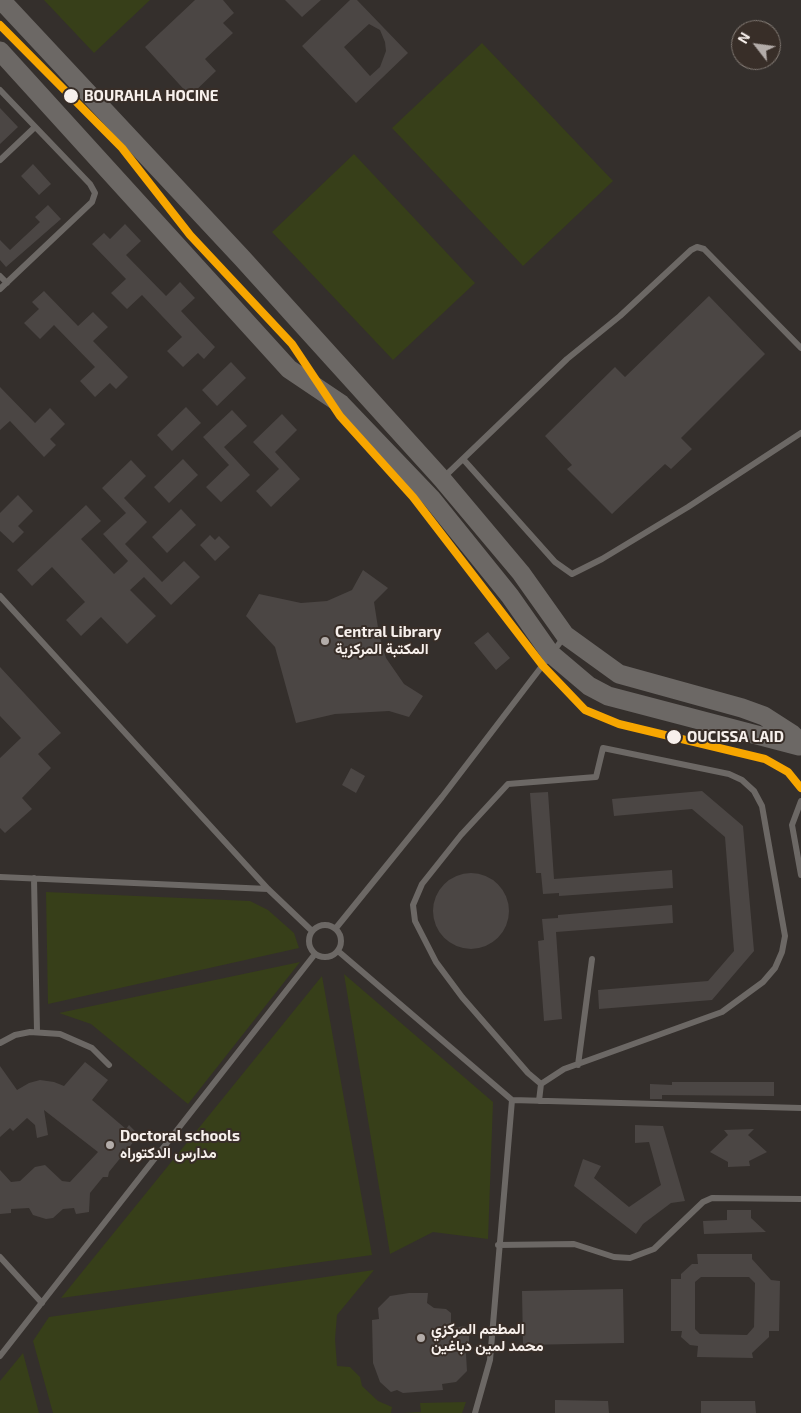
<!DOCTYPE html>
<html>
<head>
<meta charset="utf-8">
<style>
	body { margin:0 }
	#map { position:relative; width:801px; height:1413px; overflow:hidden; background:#342f2c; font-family:"Exo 2",sans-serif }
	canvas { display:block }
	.north { position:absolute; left:731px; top:20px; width:50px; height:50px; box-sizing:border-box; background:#382e28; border:1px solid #847c76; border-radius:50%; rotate:300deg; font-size:14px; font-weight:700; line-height:20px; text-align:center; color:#f7f0ec }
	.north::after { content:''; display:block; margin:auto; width:18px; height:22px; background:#b3aca9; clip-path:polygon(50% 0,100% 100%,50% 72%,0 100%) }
</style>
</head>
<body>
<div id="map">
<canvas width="801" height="1413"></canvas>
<div class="north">N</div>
</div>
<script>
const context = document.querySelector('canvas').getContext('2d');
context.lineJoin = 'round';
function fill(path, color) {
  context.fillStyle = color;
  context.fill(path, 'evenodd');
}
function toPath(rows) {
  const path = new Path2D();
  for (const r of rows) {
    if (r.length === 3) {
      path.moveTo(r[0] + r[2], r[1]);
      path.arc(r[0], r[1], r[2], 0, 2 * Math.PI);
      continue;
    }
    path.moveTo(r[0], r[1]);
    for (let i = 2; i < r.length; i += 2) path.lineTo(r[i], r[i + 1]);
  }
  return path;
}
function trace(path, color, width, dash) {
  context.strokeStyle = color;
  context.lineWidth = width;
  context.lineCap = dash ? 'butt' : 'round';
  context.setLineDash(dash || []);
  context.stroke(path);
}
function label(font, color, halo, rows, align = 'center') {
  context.font = font + ' "Exo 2",Vazirmatn,sans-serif';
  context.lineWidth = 4;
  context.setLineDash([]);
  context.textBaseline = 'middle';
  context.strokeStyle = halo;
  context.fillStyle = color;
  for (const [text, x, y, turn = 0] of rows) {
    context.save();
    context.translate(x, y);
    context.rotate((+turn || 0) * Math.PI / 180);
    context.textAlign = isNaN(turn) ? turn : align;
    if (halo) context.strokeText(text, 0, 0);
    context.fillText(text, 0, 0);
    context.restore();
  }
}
const green = toPath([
	[44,0,150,0,94,53],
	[482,43,613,181,523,266,392,128],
	[354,154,475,283,393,360,272,232],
	[46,892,250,901,268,910,294,933,299,948,48,1004],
	[300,962,188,1104,91,1024,59,1013],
	[344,974,493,1102,488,1239,433,1232,390,1254],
	[322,976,372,1255,61,1298],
	[374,1270,337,1315,335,1339,337,1366,350,1367,360,1377,362,1386,378,1401,392,1407,391,1413,53,1413,33,1341,49,1317],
	[23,1353,39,1413,0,1413,0,1381],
	[466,1402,462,1413,403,1413,421,1412,420,1403]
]);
const building = toPath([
	[195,0,223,0,234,13,223,23,233,33,205,59,216,71,190,96,145,47],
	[285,0,321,0,302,17],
	[350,0,357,0,408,53,356,103,302,46],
	[369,24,380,30,385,42,386,51,380,67,370,76,344,47],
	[0,108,18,127,0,144],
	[33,164,51,184,39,195,21,176],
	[48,205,61,219,6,267,0,260,0,240,10,250,40,222,35,217],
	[125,224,141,241,126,255,166,296,180,282,195,298,181,311,215,347,204,359,198,353,183,367,167,351,182,337,142,295,127,309,111,293,126,279,92,244,104,233,110,239],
	[44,291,78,326,93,312,108,327,93,341,128,377,116,389,110,383,95,397,80,381,95,367,54,325,40,339,24,323,39,309,32,302],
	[709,296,765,354,681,438,692,449,671,469,665,464,612,514,567,469,572,465,545,436,615,367,625,377],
	[231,362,246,378,217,406,202,390],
	[0,387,35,423,50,408,65,424,50,439,56,445,44,457,10,421,0,430],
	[186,407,201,423,172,451,157,435],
	[232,410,247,426,224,447,250,475,221,502,206,487,229,465,203,437],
	[282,414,297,430,275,452,300,479,271,507,256,491,279,469,253,442],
	[183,459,198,475,169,503,154,487],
	[131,460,146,476,124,498,147,522,125,544,162,582,184,561,200,577,171,605,144,577,130,590,156,616,127,644,101,617,81,636,66,620,85,602,52,567,32,586,17,570,86,505,101,521,81,539,114,574,122,567,128,561,103,534,126,513,102,488],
	[18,495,33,511,18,526,24,532,13,543,0,531,0,513],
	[181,509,196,525,167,553,152,537],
	[210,535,215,540,219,536,230,547,215,561,200,545],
	[363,570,388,588,374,602,379,634,386,658,404,684,423,696,409,717,389,711,335,714,296,723,275,647,246,616,259,594,301,603,327,601,352,590],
	[488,632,510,658,496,670,474,643],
	[0,667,61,733,38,754,51,768,22,798,32,809,5,833,0,828,0,758,21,738,0,716],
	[351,768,365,776,356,793,342,785],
	[702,791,743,826,754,951,712,1000,599,1009,598,990,708,981,734,951,725,837,692,809,614,816,612,799],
	[548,792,554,879,672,870,673,888,559,896,559,893,543,894,541,873,536,873,530,793],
	[471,911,38],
	[672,905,673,923,556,932,562,1019,544,1021,538,941,544,940,542,919,558,918,558,915],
	[85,1062,108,1080,92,1100,126,1129,129,1125,139,1135,109,1172,108,1177,103,1177,90,1193,89,1212,76,1214,74,1208,63,1209,53,1218,46,1219,33,1215,29,1208,11,1209,11,1213,0,1214,0,1170,11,1182,20,1181,35,1167,45,1165,62,1181,70,1182,98,1152,44,1110,48,1135,37,1138,35,1125,27,1118,13,1131,10,1128,0,1137,0,1066,17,1090,29,1083,40,1080,54,1082,64,1086],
	[672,1082,774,1082,774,1096,662,1095,662,1099,650,1099,650,1084,672,1085],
	[635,1125,663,1126,685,1201,671,1203,643,1224,636,1234,574,1186,583,1159,601,1166,594,1178,629,1207,661,1185,649,1142,635,1143],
	[754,1129,748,1135,767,1152,749,1161,750,1166,728,1167,728,1162,710,1152,728,1135,724,1130],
	[727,1210,751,1210,751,1218,766,1232,704,1234,703,1221,727,1220],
	[697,1254,752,1254,752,1259,771,1280,780,1281,779,1331,769,1331,769,1337,752,1353,753,1358,697,1357,698,1346,690,1345,681,1337,682,1331,671,1331,671,1279,681,1279,681,1274,692,1264,698,1264],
	[701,1277,749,1277,755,1283,754,1327,747,1335,700,1334,695,1329,695,1282],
	[623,1289,624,1343,523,1345,522,1291],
	[409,1293,428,1293,427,1303,434,1308,446,1309,451,1313,451,1328,465,1326,469,1334,469,1342,460,1344,466,1354,467,1371,456,1382,442,1384,443,1390,403,1393,397,1390,391,1392,380,1382,373,1363,372,1320,379,1319,378,1308,390,1296],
	[555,1400,608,1401,609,1413,555,1413],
	[701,1401,755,1401,756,1413,701,1413]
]);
const lane = toPath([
	[0,90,90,184,95,193,92,202,0,289],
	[0,160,35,127],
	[0,276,7,283],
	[463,459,555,562,572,574,602,559,688,507,801,433],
	[443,478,567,359,620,316,691,250,697,247,704,249,801,348],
	[0,596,268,889,312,931],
	[801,801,792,825,801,875],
	[0,877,268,889],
	[34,878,37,1031],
	[325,941,16],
	[336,928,442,797,565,636],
	[338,951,512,1100],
	[0,1043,15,1035,30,1032,60,1034,92,1048,109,1065],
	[578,1065,592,959],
	[539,1101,541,1084,564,1069,722,1012,763,982,775,968,782,952,785,936,762,806,754,791,742,780,729,774,603,748,596,777,508,784,461,835,422,884,413,905,415,921,436,962,462,997,528,1073,541,1084],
	[498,1245,574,1244,614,1257,630,1258,654,1249,703,1202,712,1198,801,1199],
	[0,1257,42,1303],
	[0,1356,315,954],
	[475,1413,490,1360,512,1100,801,1108]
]);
const secondary = toPath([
	[1,0,242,258,442,479,521,573,565,635,619,674,742,708,764,716,792,734,801,743],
	[0,51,289,369,341,404,431,498,510,596,550,653,589,686,608,696,799,746]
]);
const tram1 = toPath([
	[0,25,122,148,190,235,292,344,340,416,413,497,543,666,585,710,619,724,765,759,788,772,801,788]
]);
const markers = [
	[71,96,8,"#f7f0ec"],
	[325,641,5,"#b3aca9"],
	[674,737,8,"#f7f0ec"],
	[110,1145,5,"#b3aca9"],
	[421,1338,5,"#b3aca9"]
];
const stopNames = [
	["BOURAHLA HOCINE",84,96],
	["OUCISSA LAID",687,737]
];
const poiNames = [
	["Central Library",335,632],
	["المكتبة المركزية",335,649],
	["Doctoral schools",120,1136],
	["مدارس الدكتوراه",120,1153],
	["المطعم المركزي",431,1329],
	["محمد لمين دباغين",431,1346]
];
fill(green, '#373f19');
fill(building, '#4b4644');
trace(lane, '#6c6865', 6);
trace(secondary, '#6c6865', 19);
trace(tram1, '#f7a600', 8);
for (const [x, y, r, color] of markers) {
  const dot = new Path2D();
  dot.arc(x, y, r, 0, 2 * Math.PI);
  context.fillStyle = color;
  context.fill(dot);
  trace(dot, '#382e28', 2);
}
label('bold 15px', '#f7f0ec', '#382e28', stopNames, 'left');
label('bold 15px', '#f7f0ec', '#382e28', poiNames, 'left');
</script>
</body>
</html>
